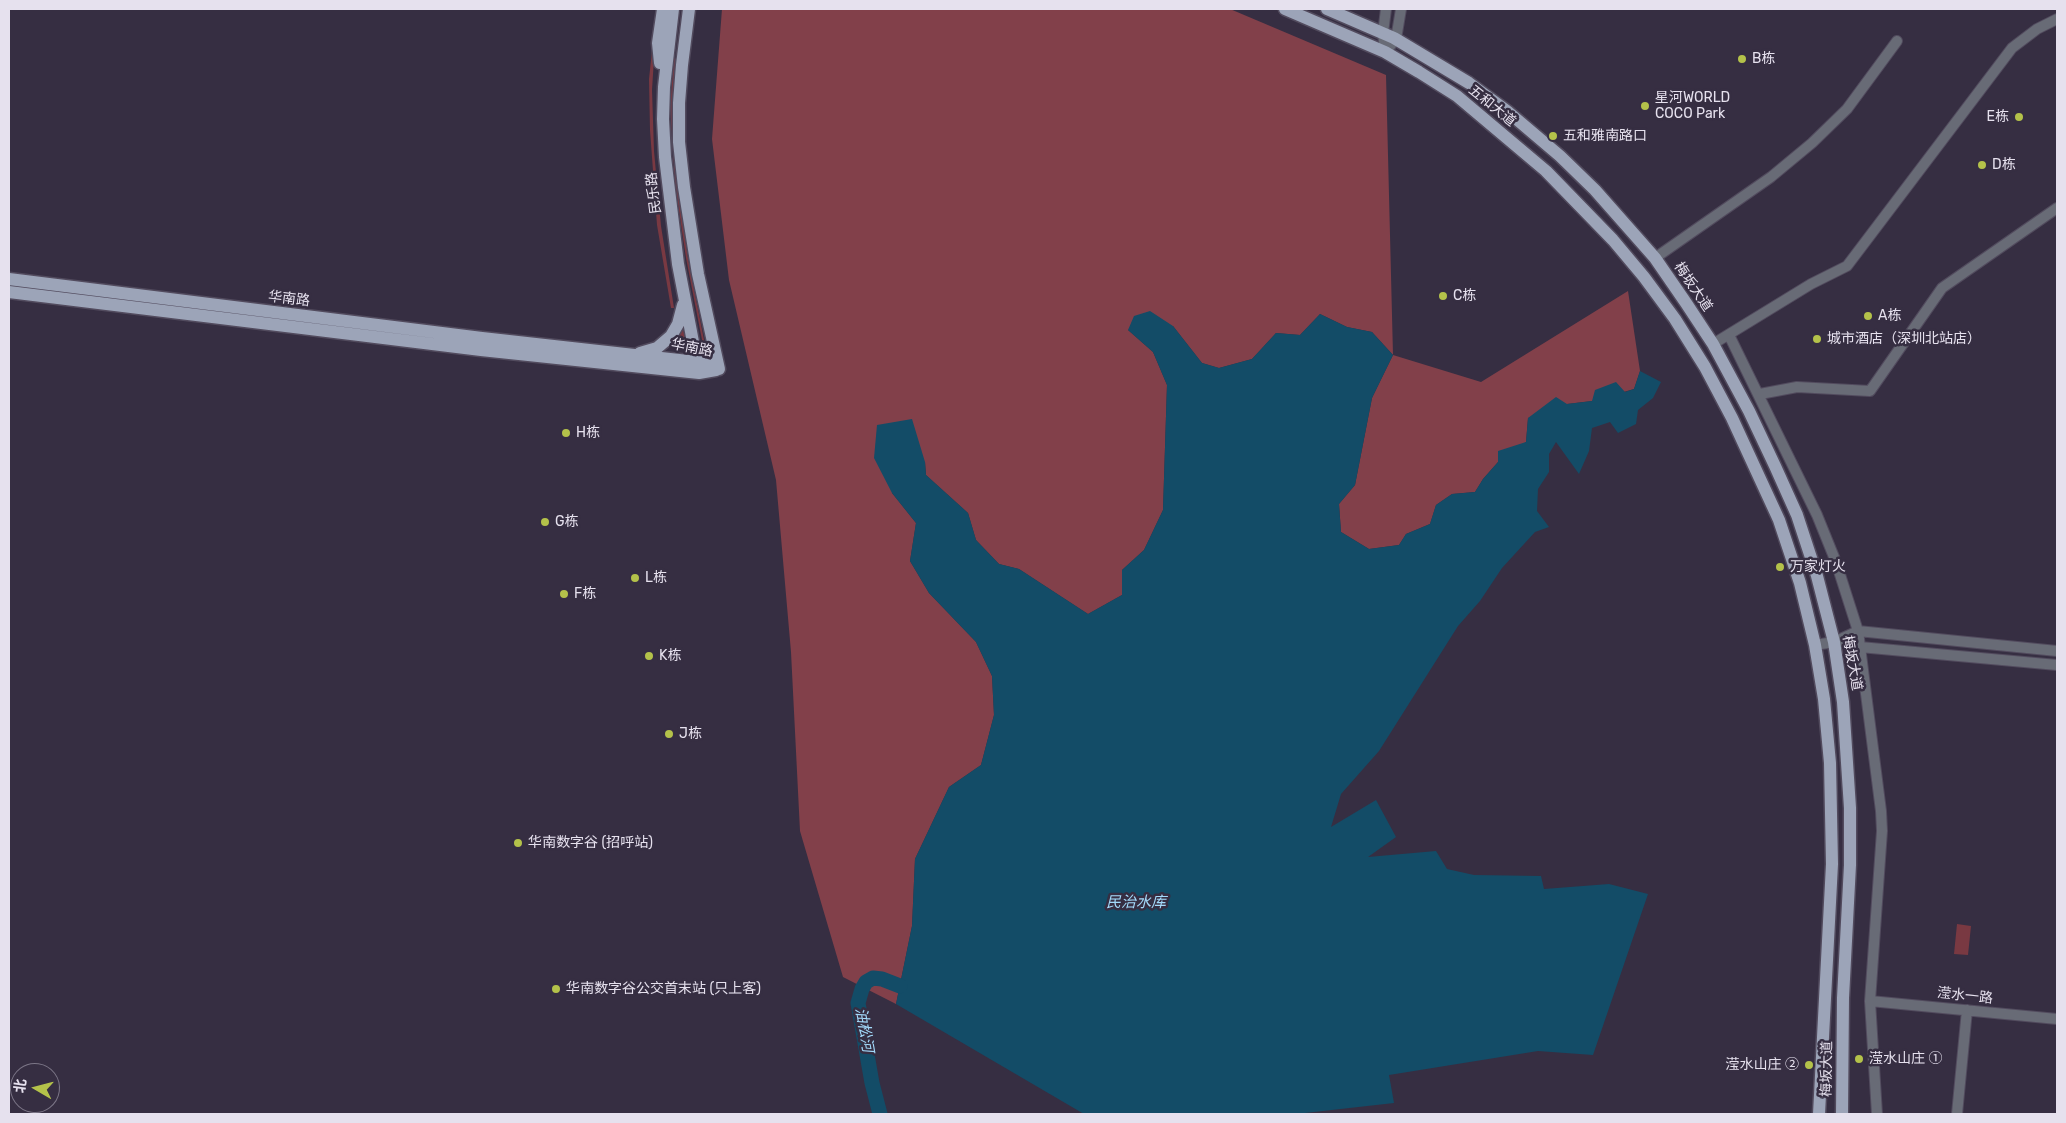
<!DOCTYPE html>
<html>
<head>
<meta charset="utf-8">
<style>
	body { margin:0 }
	#map { position:relative; width:2066px; height:1123px; overflow:hidden; background:#362e42; font-family:Rubik,"Noto Sans SC",sans-serif }
	canvas { display:block }
	.frame { position:absolute; inset:0; border:10px solid #e6e1ee; pointer-events:none }
	.north { position:absolute; left:10px; top:1063px; width:50px; height:50px; box-sizing:border-box; background:#362e42; border:1px solid #7c7687; border-radius:50%; rotate:278deg; font-size:14px; font-weight:700; line-height:20px; text-align:center; color:#e6e1ee }
	.north::after { content:''; display:block; margin:auto; width:18px; height:22px; background:#b4c24a; clip-path:polygon(50% 0,100% 100%,50% 72%,0 100%) }
</style>
</head>
<body>
<div id="map">
<canvas width="2066" height="1123"></canvas>
<div class="frame"></div>
<div class="north">北</div>
</div>
<script>
const context = document.querySelector('canvas').getContext('2d');
context.lineJoin = 'round';
function fill(path, color) {
  context.fillStyle = color;
  context.fill(path, 'evenodd');
}
function toPath(rows) {
  const path = new Path2D();
  for (const r of rows) {
    path.moveTo(r[0], r[1]);
    for (let i = 2; i < r.length; i += 2) path.lineTo(r[i], r[i + 1]);
  }
  return path;
}
function trace(path, color, width, dash) {
  context.strokeStyle = color;
  context.lineWidth = width;
  context.lineCap = dash ? 'butt' : 'round';
  context.setLineDash(dash || []);
  context.stroke(path);
}
function label(font, color, halo, rows, align = 'center') {
  context.font = font + ' Rubik,"Noto Sans SC",sans-serif';
  context.lineWidth = 5;
  context.setLineDash([]);
  context.textBaseline = 'middle';
  context.strokeStyle = halo;
  context.fillStyle = color;
  for (const [text, x, y, turn = 0] of rows) {
    context.save();
    context.translate(x, y);
    context.rotate((+turn || 0) * Math.PI / 180);
    context.textAlign = isNaN(turn) ? turn : align;
    if (halo) context.strokeText(text, 0, 0);
    context.fillText(text, 0, 0);
    context.restore();
  }
}
const green = toPath([
	[654,32,655,43,652,90,654,151,661,226,674,308,671,308,657,225,650,130,649,79],
	[674,58,676,59,673,92,676,171,688,258,706,350,704,350,686,258,675,184,670,106],
	[682,324,688,352,687,353,685,346,675,338],
	[1957,924,1971,926,1968,955,1954,954]
]);
const forest = toPath([
	[722,9,1230,9,1386,75,1393,355,1481,382,1628,291,1640,371,1634,389,1592,401,1567,404,1528,418,1526,442,1498,462,1483,479,1475,492,1452,494,1436,505,1430,524,1406,534,1399,545,1369,549,1341,532,1339,504,1355,485,1372,398,1393,355,1372,332,1347,327,1320,314,1300,335,1276,333,1252,359,1219,368,1202,363,1173,326,1128,330,1153,352,1167,385,1163,510,1144,550,1122,570,1122,595,1088,614,1019,569,999,564,976,540,968,513,926,475,925,462,892,493,916,523,910,561,929,593,976,642,992,676,994,715,981,765,949,787,915,859,912,926,896,1004,843,977,800,831,791,652,776,480,729,280,712,139]
]);
const water = toPath([
	[1150,311,1173,326,1202,363,1219,368,1252,359,1276,333,1300,335,1320,314,1347,327,1372,332,1393,355,1372,398,1355,485,1339,504,1341,532,1369,549,1399,545,1406,534,1430,524,1436,505,1452,494,1475,492,1483,479,1498,462,1498,451,1526,442,1528,418,1556,397,1567,404,1592,401,1595,390,1616,382,1625,392,1634,389,1640,371,1661,382,1653,398,1638,410,1636,424,1618,433,1610,422,1592,428,1589,451,1579,474,1556,442,1549,454,1549,472,1538,489,1537,511,1549,527,1535,532,1502,568,1480,601,1458,626,1379,751,1341,794,1331,827,1376,800,1396,837,1368,857,1436,851,1447,869,1474,875,1541,876,1544,889,1609,884,1648,894,1593,1055,1538,1051,1389,1075,1394,1103,1296,1114,1084,1114,896,1004,912,926,915,859,949,787,981,765,994,715,992,676,976,642,929,593,910,561,916,523,892,493,874,458,877,425,912,419,925,462,926,475,968,513,976,540,999,564,1019,569,1088,614,1122,595,1122,570,1144,550,1163,510,1167,385,1153,352,1128,330,1134,316]
]);
const river = toPath([
	[880,1114,872,1083,858,1003,862,989,866,982,873,978,882,979,900,986]
]);
const minor = toPath([
	[1385,52,1396,39,1401,9],
	[1385,52,1383,33,1386,9],
	[1655,258,1771,177,1812,143,1847,109,1897,41],
	[1729,335,1817,515,1836,562,1858,631,1881,811,1882,831,1870,1001,1877,1114],
	[1713,344,1811,284,1847,266,2012,48,2037,29,2057,19],
	[1760,394,1797,387,1870,391,1942,288,2057,208],
	[1834,642,1858,631,2057,651],
	[1815,645,1834,642,1860,647,2057,665],
	[1870,1001,2057,1019],
	[1957,1114,1967,1010]
]);
const major = toPath([
	[673,9,664,87,663,119,665,157,678,264,698,368],
	[689,9,682,65,679,103,679,142,684,187,698,274,719,369],
	[1285,9,1385,52,1419,72,1457,96,1546,171,1613,240,1644,277,1675,319,1705,367,1732,418,1779,520,1800,583,1815,645,1824,699,1830,763,1832,864,1819,1114],
	[1327,9,1394,38,1469,83,1507,111,1560,156,1595,190,1655,258,1686,303,1713,344,1749,411,1775,466,1797,515,1817,576,1834,642,1843,702,1850,808,1850,865,1843,998,1842,1114],
	[660,63,658,43,663,9],
	[9,279,482,338,697,362,719,369],
	[9,292,481,350,699,373,716,370],
	[640,353,657,348,671,336,678,324,683,305]
]);
const markers = [
	[1742,59,5,"#b4c24a"],
	[1645,106,5,"#b4c24a"],
	[2019,117,5,"#b4c24a"],
	[1553,136,5,"#b4c24a"],
	[1982,165,5,"#b4c24a"],
	[1443,296,5,"#b4c24a"],
	[1868,316,5,"#b4c24a"],
	[1817,339,5,"#b4c24a"],
	[566,433,5,"#b4c24a"],
	[545,522,5,"#b4c24a"],
	[1780,567,5,"#b4c24a"],
	[635,578,5,"#b4c24a"],
	[564,594,5,"#b4c24a"],
	[649,656,5,"#b4c24a"],
	[669,734,5,"#b4c24a"],
	[518,843,5,"#b4c24a"],
	[556,989,5,"#b4c24a"],
	[1859,1059,5,"#b4c24a"],
	[1809,1065,5,"#b4c24a"]
];
const poiNames = [
	["B栋",1752,59],
	["星河WORLD",1655,98],
	["COCO Park",1655,114],
	["E栋",2009,117,"right"],
	["五和雅南路口",1563,136],
	["D栋",1992,165],
	["C栋",1453,296],
	["A栋",1878,316],
	["城市酒店（深圳北站店）",1827,339],
	["H栋",576,433],
	["G栋",555,522],
	["万家灯火",1790,567],
	["L栋",645,578],
	["F栋",574,594],
	["K栋",659,656],
	["J栋",679,734],
	["华南数字谷 (招呼站)",528,843],
	["华南数字谷公交首末站 (只上客)",566,989],
	["滢水山庄 ①",1869,1059],
	["滢水山庄 ②",1799,1065,"right"]
];
const streetNames = [
	["五和大道",1492,106,39],
	["民乐路",654,193,-97],
	["梅坂大道",1693,287,56],
	["华南路",289,299,7],
	["华南路",692,348,11],
	["梅坂大道",1852,663,80],
	["滢水一路",1965,996,6],
	["梅坂大道",1827,1069,-89]
];
const waterNames = [
	["民治水库",1136,903],
	["油松河",864,1030,80]
];
fill(green, '#793942');
fill(forest, '#82404a');
fill(water, '#134c67');
trace(river, '#134c67', 15);
trace(minor, '#524b5e', 12);
trace(major, '#524b5e', 15);
trace(minor, '#686b76', 10);
trace(major, '#9ca4b8', 12);
for (const [x, y, r, color] of markers) {
  const dot = new Path2D();
  dot.arc(x, y, r, 0, 2 * Math.PI);
  context.fillStyle = color;
  context.fill(dot);
  trace(dot, '#362e42', 2);
}
label('14px', '#e6e1ee', '#362e42', poiNames, 'left');
label('14px', '#e6e1ee', '#362e42', streetNames);
label('italic 15px', '#a3dafb', '#362e42', waterNames);
</script>
</body>
</html>
